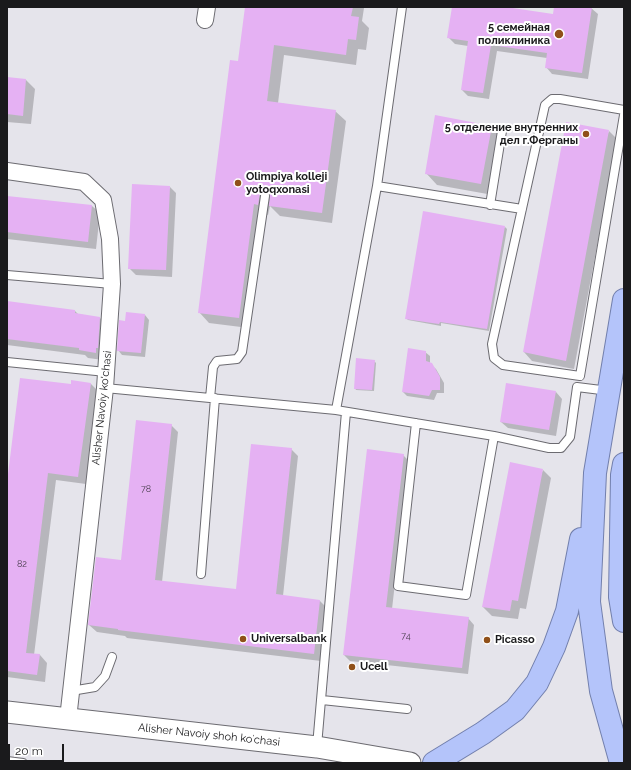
<!DOCTYPE html>
<html>
<head>
<meta charset="utf-8">
<style>
	body { margin:0 }
	#map { position:relative; width:631px; height:770px; overflow:hidden; background:#e5e4eb; font-family:Raleway,sans-serif }
	canvas { display:block }
	.frame { position:absolute; inset:0; border:8px solid #1a1a1c; pointer-events:none }
	.scale { position:absolute; left:8px; top:744px; width:56px; height:18px; box-sizing:border-box; border:2px solid #1a1a1c; border-top:0; padding-left:5px; font-size:12px; line-height:14px; white-space:nowrap; color:#1a1a1c; -webkit-text-stroke:3px #fff; paint-order:stroke }
</style>
</head>
<body>
<div id="map">
<canvas width="631" height="770"></canvas>
<div class="frame"></div>
<div class="scale">20 m</div>
</div>
<script>
const context = document.querySelector('canvas').getContext('2d');
context.lineJoin = 'round';
function fill(path, color) {
  context.fillStyle = color;
  context.fill(path, 'evenodd');
}
function toPath(rows) {
  const path = new Path2D();
  for (const r of rows) {
    path.moveTo(r[0], r[1]);
    for (let i = 2; i < r.length; i += 2) path.lineTo(r[i], r[i + 1]);
  }
  return path;
}
function trace(path, color, width, dash) {
  context.strokeStyle = color;
  context.lineWidth = width;
  context.lineCap = dash ? 'butt' : 'round';
  context.setLineDash(dash || []);
  context.stroke(path);
}
function label(font, color, halo, rows, align = 'center') {
  context.font = font + ' Raleway,sans-serif';
  context.lineWidth = 4;
  context.setLineDash([]);
  context.textBaseline = 'middle';
  context.strokeStyle = halo;
  context.fillStyle = color;
  for (const [text, x, y, turn = 0] of rows) {
    context.save();
    context.translate(x, y);
    context.rotate((+turn || 0) * Math.PI / 180);
    context.textAlign = isNaN(turn) ? turn : align;
    if (halo) context.strokeText(text, 0, 0);
    context.fillText(text, 0, 0);
    context.restore();
  }
}
const shadow = toPath([
	[246,7,362,7,364,8,362,21,369,28,366,50,358,49,356,65,284,55,278,103,335,111,346,121,332,223,280,216,270,206,268,215,264,214,249,328,209,323,199,312,239,62],
	[453,7,500,7,554,15,555,7,591,8,598,14,588,79,552,74,546,67,547,58,497,51,489,99,468,96,462,90,468,46,455,44,449,38],
	[7,78,26,80,35,89,31,124,7,122],
	[491,127,503,139,493,195,437,185,426,173],
	[609,131,617,139,574,369,532,361,524,352],
	[170,187,176,193,172,277,136,275,129,268],
	[7,197,92,206,100,213,96,249,7,239],
	[505,227,507,229,489,331,441,323,441,326,408,320,406,318],
	[7,302,75,311,78,314,100,318,108,326,103,360,88,358,85,355,7,345],
	[145,315,149,320,145,357,122,355,118,350,125,322],
	[425,352,430,356,430,364,436,369,444,383,444,393,437,393,434,400,407,396,403,392],
	[374,361,376,363,374,391,356,390,355,388],
	[91,384,99,392,86,484,56,480,34,655,40,655,47,663,45,682,7,677,7,490,72,385],
	[556,392,562,399,556,436,508,428,501,422],
	[171,425,178,432,162,582,237,591,291,449,298,456,283,596,320,601,327,608,321,661,127,638,125,636,97,632,89,625,121,561],
	[403,455,409,461,392,609,468,618,474,625,468,674,350,661,344,655],
	[543,470,551,478,526,609,520,608,518,619,492,616,483,607]
]);
const building = toPath([
	[245,7,353,7,351,16,359,17,356,40,348,39,346,55,274,45,267,101,336,110,322,213,269,206,270,194,265,191,260,193,258,205,254,204,239,318,198,313,230,60,238,61],
	[452,7,506,7,553,14,554,7,592,7,582,73,545,68,547,53,491,45,483,93,461,90,468,41,447,38],
	[7,77,26,79,23,116,7,114],
	[435,115,492,126,481,184,425,174],
	[566,122,609,130,566,361,523,352],
	[132,184,170,186,166,270,128,269],
	[7,196,92,205,88,242,7,232],
	[423,211,505,226,487,329,440,322,439,324,405,319],
	[7,301,75,310,75,313,100,317,98,348,96,348,96,353,79,350,79,348,7,339],
	[126,312,145,314,141,353,117,351,119,320,125,321],
	[408,348,426,351,426,361,432,363,440,377,440,390,432,390,429,396,402,392],
	[356,358,375,360,372,390,354,389],
	[20,378,71,384,71,380,91,383,78,477,48,473,26,653,40,654,37,675,7,671,7,482],
	[506,383,556,391,549,430,500,422],
	[136,420,172,424,155,580,236,589,251,444,292,448,276,594,320,600,314,654,118,630,118,629,88,625,96,557,121,560],
	[367,449,404,454,386,607,469,617,462,668,343,655],
	[510,462,543,469,518,601,512,600,510,611,482,607]
]);
const service = toPath([
	[624,110,560,99,552,99,545,105,492,344,494,358,503,365,580,376,624,115],
	[377,186,522,209],
	[490,205,502,131],
	[7,275,112,284],
	[7,362,106,372],
	[105,388,336,410,494,436,549,448,561,448,570,437,577,387,609,391],
	[210,398,213,367,217,361,237,359,242,352,265,196],
	[336,410,377,186,402,7],
	[416,423,398,586,466,595,494,436],
	[201,574,215,398],
	[71,691,95,687,105,676,112,657],
	[322,700,407,709],
	[317,746,346,412],
	[7,761,23,763]
]);
const minor = toPath([
	[205,20,207,7],
	[7,171,84,182,103,200,110,239,112,284,105,388,68,719]
]);
const tertiary = toPath([
	[7,712,317,747,410,763]
]);
const trunk = toPath([
	[624,464,622,475,620,597,624,621],
	[434,763,483,733,515,710,537,683,554,647,567,611,581,539],
	[621,763,601,691,589,602,595,473,624,300]
]);
const markers = [
	[559,34,5,"#905019"],
	[586,134,4,"#905019"],
	[238,183,4,"#905019"],
	[243,639,4,"#905019"],
	[487,640,4,"#905019"],
	[352,667,4,"#905019"]
];
const numberNames = [
	["78",146,489],
	["82",22,564],
	["74",406,636]
];
const poiNames = [
	["5 семейная",550,28,"right"],
	["поликлиника",550,41,"right"],
	["5 отделение внутренних",578,128,"right"],
	["дел г.Ферганы",578,141,"right"],
	["Olimpiya kolleji",246,177],
	["yotoqxonasi",246,190],
	["Universalbank",251,639],
	["Picasso",495,640],
	["Ucell",360,667]
];
const streetNames = [
	["Alisher Navoiy ko'chasi",102,408,-84],
	["Alisher Navoiy shoh koʻchasi",209,735,6]
];
fill(shadow, '#0003');
fill(building, '#e5b1f3');
trace(service, '#6c6b71', 10);
trace(minor, '#6c6b71', 18);
trace(tertiary, '#6c6b71', 23);
trace(trunk, '#727fac', 24);
trace(service, '#fff', 8);
trace(minor, '#fff', 16);
trace(tertiary, '#fff', 21);
trace(trunk, '#b4c4fa', 22);
for (const [x, y, r, color] of markers) {
  const dot = new Path2D();
  dot.arc(x, y, r, 0, 2 * Math.PI);
  context.fillStyle = color;
  context.fill(dot);
  trace(dot, '#fff', 1.5);
}
label('9px', '#4d4052', null, numberNames);
label('bold 11px', '#1a1a1c', '#fff', poiNames, 'left');
label('11px', '#1a1a1c', '#fff', streetNames);
</script>
</body>
</html>
